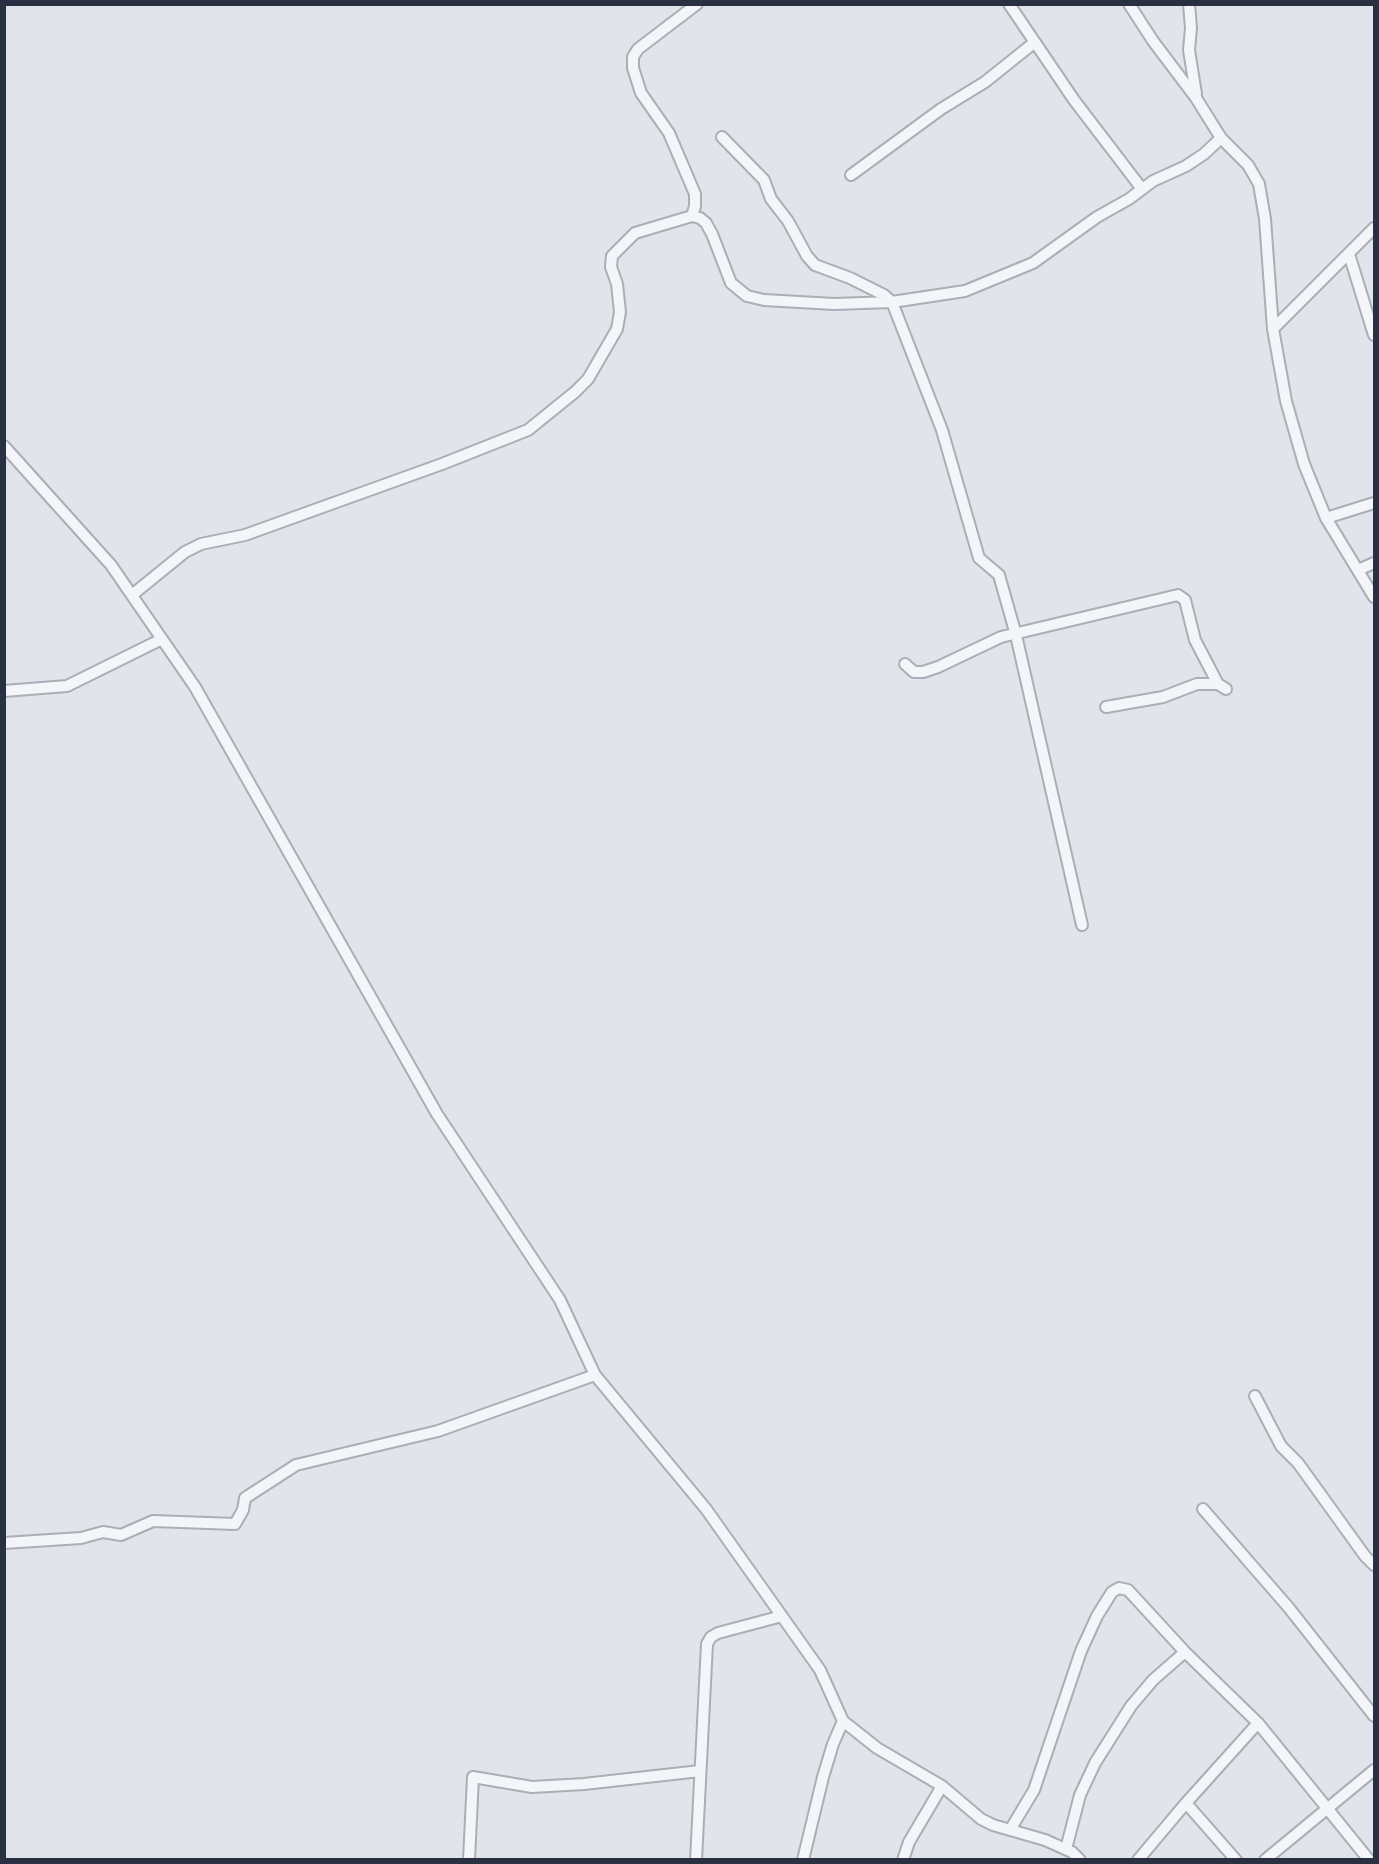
<!DOCTYPE html>
<html>
<head>
<meta charset="utf-8">
<style>
	body { margin:0 }
	#map { position:relative; width:1379px; height:1864px; overflow:hidden; background:#e1e4ea; font-family:"DM Sans",sans-serif }
	canvas { display:block }
	.frame { position:absolute; inset:0; border:6px solid #293041; pointer-events:none }
</style>
</head>
<body>
<div id="map">
<canvas width="1379" height="1864"></canvas>
<div class="frame"></div>
</div>
<script>
const context = document.querySelector('canvas').getContext('2d');
context.lineJoin = 'round';
function toPath(rows) {
  const path = new Path2D();
  for (const r of rows) {
    path.moveTo(r[0], r[1]);
    for (let i = 2; i < r.length; i += 2) path.lineTo(r[i], r[i + 1]);
  }
  return path;
}
function trace(path, color, width, dash) {
  context.strokeStyle = color;
  context.lineWidth = width;
  context.lineCap = dash ? 'butt' : 'round';
  context.setLineDash(dash || []);
  context.stroke(path);
}
const street = toPath([
	[1009,4,1074,100,1142,189],
	[1129,4,1153,41,1196,98,1221,138,1248,165,1259,184,1265,219,1273,329,1286,401,1304,464,1326,518,1374,597],
	[1189,4,1191,28,1189,50,1196,94],
	[722,137,764,180,771,199,788,221,807,256,815,265,850,278,884,295,892,302,942,430,979,558,999,575,1016,635,1082,925],
	[851,175,941,109,985,82,1035,42],
	[692,216,695,206,695,194,669,133,641,93,633,68,633,57,638,49,697,4],
	[1349,254,1374,335],
	[1273,329,1374,228],
	[4,446,111,565,195,687,437,1114,560,1300,595,1375,706,1509,820,1670,843,1721,877,1748,942,1786,981,1819,993,1825,1045,1840,1072,1852,1080,1860],
	[1326,518,1374,503],
	[1358,570,1374,563],
	[132,595,185,552,201,544,245,535,442,464,528,430,575,392,588,379,617,329,620,312,617,284,611,267,612,256,635,233,692,216,700,218,706,223,712,234,731,283,747,296,764,300,834,304,892,302,965,291,1033,263,1097,217,1129,199,1153,181,1186,166,1204,154,1221,138],
	[905,664,914,672,923,672,938,667,1001,637,1178,595,1185,600,1195,640,1218,684,1226,689],
	[4,691,67,686,162,639],
	[1106,707,1163,697,1197,684,1218,684],
	[1255,1396,1281,1446,1298,1463,1365,1556,1374,1565],
	[1203,1509,1289,1608,1374,1716],
	[4,1543,81,1538,103,1532,121,1535,153,1521,235,1524,243,1510,245,1498,296,1465,438,1431,595,1375],
	[1186,1803,1236,1860],
	[1010,1830,1034,1790,1081,1651,1097,1616,1112,1592,1119,1588,1128,1590,1185,1652,1258,1723,1369,1860],
	[1066,1849,1080,1795,1095,1763,1131,1706,1153,1680,1185,1652],
	[469,1860,473,1777,532,1787,584,1784,700,1771],
	[696,1860,707,1644,711,1637,718,1633,782,1616],
	[803,1860,823,1777,833,1744,843,1721],
	[903,1860,909,1842,942,1786],
	[1138,1860,1186,1803,1258,1723],
	[1265,1860,1374,1770]
]);
trace(street, '#aaaeb7', 14);
trace(street, '#f4f5f8', 10);
</script>
</body>
</html>
